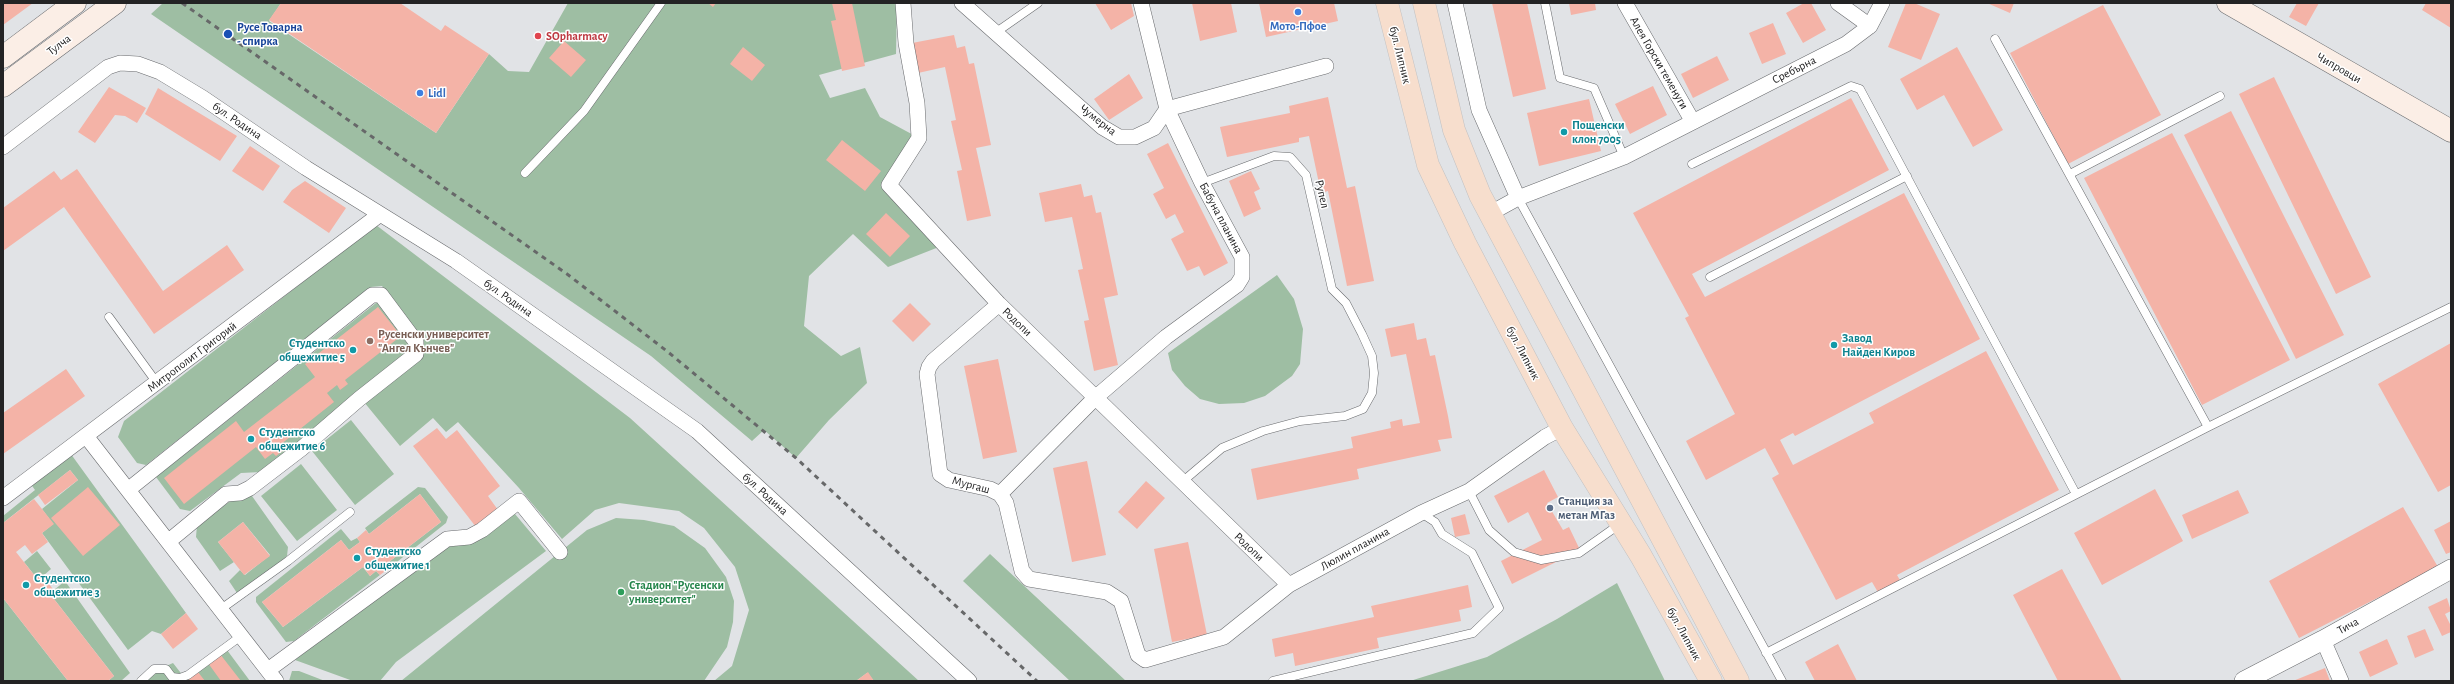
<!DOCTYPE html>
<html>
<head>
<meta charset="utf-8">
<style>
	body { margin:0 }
	#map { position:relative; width:2454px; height:684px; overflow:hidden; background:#e1e3e6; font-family:"Alegreya Sans",sans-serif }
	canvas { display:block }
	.frame { position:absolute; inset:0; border:4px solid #232324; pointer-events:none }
</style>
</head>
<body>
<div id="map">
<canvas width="2454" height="684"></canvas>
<div class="frame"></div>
</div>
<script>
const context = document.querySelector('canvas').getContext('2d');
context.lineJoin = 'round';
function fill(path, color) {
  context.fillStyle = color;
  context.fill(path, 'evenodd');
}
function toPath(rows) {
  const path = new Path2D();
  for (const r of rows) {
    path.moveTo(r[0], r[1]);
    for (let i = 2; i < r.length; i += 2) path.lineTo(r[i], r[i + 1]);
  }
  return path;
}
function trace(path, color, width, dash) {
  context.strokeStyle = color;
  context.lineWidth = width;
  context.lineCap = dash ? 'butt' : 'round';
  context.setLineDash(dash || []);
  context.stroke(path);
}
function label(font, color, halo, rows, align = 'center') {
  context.font = font + ' "Alegreya Sans",sans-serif';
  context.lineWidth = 3;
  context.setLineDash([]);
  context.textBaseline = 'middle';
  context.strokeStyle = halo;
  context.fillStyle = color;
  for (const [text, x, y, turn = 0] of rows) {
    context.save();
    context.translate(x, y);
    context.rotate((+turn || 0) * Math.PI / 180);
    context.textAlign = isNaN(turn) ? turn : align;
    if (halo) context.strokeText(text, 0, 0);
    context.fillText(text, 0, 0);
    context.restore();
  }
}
const green = toPath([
	[163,3,281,3,269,21,436,133,489,54,508,71,529,72,568,3,897,3,896,54,819,75,830,98,865,88,880,117,919,138,889,185,944,245,888,267,853,234,809,276,804,326,841,356,860,347,867,383,829,420,796,458,764,430,752,441,651,356,151,14],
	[376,225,630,418,919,681,874,681,867,673,856,681,714,681,732,666,749,610,735,567,704,528,679,511,619,503,595,510,562,539,519,488,458,422,446,432,433,418,400,446,364,402,423,342,382,286,371,287,146,465,137,463,118,437,124,421],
	[1277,275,1294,299,1303,329,1300,364,1292,376,1265,396,1244,403,1219,404,1200,399,1185,386,1172,370,1168,353],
	[381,299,414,344,413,352,261,472,241,473,190,511,180,509,156,477],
	[351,420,394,474,355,505,312,451],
	[68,450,186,613,161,634,152,631,128,650,42,533,53,524,42,509,78,480,70,470,3,523,3,516,35,490,30,483],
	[301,464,337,510,297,541,261,496],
	[418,487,425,488,448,517,446,523,388,569,385,565,441,522,420,494,369,534,365,528],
	[239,495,252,496,288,547,287,556,239,596,229,581,240,570,245,575,270,555,243,522,218,542,234,562,220,571,196,537,197,525],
	[515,514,546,551,396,662,380,681,353,681,295,660,444,545],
	[616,518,644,520,674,526,705,548,726,577,734,601,733,622,727,647,704,681,401,681,587,530],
	[341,529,351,541,357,538,360,542,349,550,341,540,262,602,283,627,363,567,370,576,376,571,380,575,294,641,286,642,256,602,256,597],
	[37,551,51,569,43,576,40,572,35,576,24,562],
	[990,554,1126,681,1070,681,963,581],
	[65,581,130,673,121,681,108,681,114,676,54,599,58,596,54,590],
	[1617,583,1665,681,1410,681,1487,657,1557,619],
	[3,598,68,681,3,681],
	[227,650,250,681,146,681,164,667,173,663,184,677],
	[292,671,299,671,325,681,289,681]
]);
const building = toPath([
	[3,3,33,3,3,25],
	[281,3,400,3,441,31,445,25,489,54,436,133,269,20],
	[708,3,716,3,713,7],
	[832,3,852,3,865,66,842,71,831,21,836,20],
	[1095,3,1131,3,1134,16,1111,30],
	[1192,3,1231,3,1237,32,1200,41],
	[1259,3,1334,3,1338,21,1266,37],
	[1492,3,1527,3,1546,89,1513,97],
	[1569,3,1595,3,1596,10,1571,15],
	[1804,3,1811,3,1826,30,1803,43,1786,13],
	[1906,3,1914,3,1940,14,1921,60,1888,47],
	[1987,3,2014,3,2010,13],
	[2297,3,2319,3,2306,26,2289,17],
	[2426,3,2451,3,2451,28,2422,10],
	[2103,5,2161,115,2068,164,2010,53],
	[1773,23,1786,54,1762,64,1749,33],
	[954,35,957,48,965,46,969,64,974,63,991,145,976,148,991,216,967,221,957,171,962,170,951,121,956,120,945,67,918,73,912,43],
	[564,41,586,60,571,77,549,58],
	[743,47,765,65,752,81,730,64],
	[1957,47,2003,130,1973,147,1944,95,1917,110,1900,79],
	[1717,56,1729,80,1693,98,1681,74],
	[1129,74,1143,98,1109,120,1094,99],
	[2274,77,2371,277,2336,294,2239,94],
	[1653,86,1667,115,1630,134,1615,104],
	[109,87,146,108,137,123,125,116,115,115,95,143,78,132],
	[158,88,237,136,220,161,145,114],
	[1328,97,1347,188,1355,186,1374,281,1347,286,1328,191,1321,193,1309,136,1299,138,1299,142,1227,157,1220,127,1290,113,1289,106],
	[1851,98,1889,170,1692,274,1705,297,1904,193,1980,339,1795,436,1793,433,1780,440,1793,465,1874,423,1869,413,1986,351,2059,490,1897,575,1901,582,1879,594,1872,582,1836,600,1772,478,1779,474,1765,448,1706,480,1686,441,1735,414,1685,318,1689,316,1633,213],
	[1589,99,1601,151,1539,166,1527,113],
	[2231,111,2344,335,2296,359,2184,135],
	[2172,133,2290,360,2202,405,2084,178],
	[842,140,881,171,865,191,826,160],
	[1168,143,1228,263,1204,276,1199,266,1187,271,1171,239,1184,232,1175,214,1166,219,1153,194,1164,188,1147,154],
	[250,146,280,166,263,191,232,171],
	[77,169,163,291,227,245,244,270,154,334,64,207,3,251,3,208,54,171,61,180],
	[1251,171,1260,189,1254,192,1261,209,1244,217,1229,181],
	[305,181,346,208,329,233,283,202,292,190],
	[1081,184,1084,197,1092,195,1096,213,1101,212,1118,295,1104,298,1118,365,1094,371,1084,321,1089,320,1078,270,1083,269,1072,217,1045,222,1039,193],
	[886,213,910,236,890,257,866,234],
	[910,303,931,324,913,342,892,321],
	[378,307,401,336,345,380,348,384,340,390,337,385,327,393,334,402,280,445,284,450,276,456,273,453,265,459,256,447,184,504,164,478,236,421,244,432,315,377,305,364],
	[1414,323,1417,340,1426,338,1430,356,1435,355,1448,416,1452,438,1438,440,1441,451,1357,469,1359,479,1257,500,1251,469,1353,448,1351,437,1391,428,1390,422,1402,419,1403,426,1420,423,1406,354,1391,357,1385,329],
	[2451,343,2451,485,2438,492,2378,384],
	[998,359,1017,452,983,459,964,366],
	[66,369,85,396,3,454,3,413],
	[437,428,446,439,457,430,500,486,488,496,498,510,476,527,413,446],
	[1087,461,1106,555,1072,562,1053,468],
	[70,470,78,480,45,505,38,495],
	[1544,470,1558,497,1547,503,1563,530,1569,527,1580,550,1512,584,1501,561,1542,540,1528,512,1508,523,1494,496],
	[1146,481,1165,498,1137,529,1118,512],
	[88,487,120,525,83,556,51,518],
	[2155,489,2183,541,2102,585,2074,533],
	[2238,490,2249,513,2192,539,2182,515],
	[420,494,441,522,385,565,388,569,380,575,376,571,370,576,363,567,283,627,262,602,341,540,349,550,360,542,357,538,366,530,369,534],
	[34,499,54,524,42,533,48,542,32,554,25,545,16,552,35,576,40,572,58,596,54,599,114,676,108,681,68,681,3,598,3,523],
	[2403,507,2438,567,2299,638,2269,581],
	[1465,514,1470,534,1455,537,1451,518],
	[2451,521,2451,552,2446,554,2434,530],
	[243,522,270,556,244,575,218,542],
	[1188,542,1207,635,1172,642,1154,549],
	[2062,569,2122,681,2058,681,2013,595],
	[1468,585,1472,607,1459,610,1461,621,1377,638,1379,648,1295,666,1293,653,1275,657,1272,639,1374,617,1371,606],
	[2447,598,2451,611,2445,614,2451,626,2451,632,2442,636,2428,607],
	[186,613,198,629,173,649,161,634],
	[2425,629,2434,650,2415,658,2407,636],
	[2387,639,2398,664,2370,677,2359,652],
	[1838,644,1857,681,1815,681,1805,662],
	[220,654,241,681,221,681,208,663],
	[2325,668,2330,681,2293,681],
	[198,672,205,681,187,681],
	[868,672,874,681,856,681]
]);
const service = toPath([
	[1545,3,1560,78,1594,88,1624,157],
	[995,33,1038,3],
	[1995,39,2208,427],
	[1692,164,1851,86,1860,89,2076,494],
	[525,173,584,111,661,3],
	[2070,174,2220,96],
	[1518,198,1782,681],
	[1710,277,1907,176],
	[109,317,157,383],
	[1182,482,1222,448,1263,431,1300,421,1345,416,1363,409,1372,393,1374,373,1372,356,1362,334,1346,303,1332,289,1306,175,1290,157,1274,156,1202,183],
	[1469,491,1489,530,1514,552,1541,560,1579,553,1620,524],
	[221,609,288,561,350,512],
	[1766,653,2208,427,2451,307],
	[141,681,154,669,166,669,172,677,180,678,188,675,241,636],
	[1273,681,1473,633,1499,608,1472,553,1442,534,1435,522,1421,513]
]);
const minor = toPath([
	[903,3,906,43,917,103,919,138,889,185,999,304,1289,585],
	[962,3,1102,127,1119,137,1135,137,1154,128,1167,109,1326,66],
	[1455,3,1479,110,1518,198],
	[1625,3,1693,122],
	[1838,3,1870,26],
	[3,147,108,67,120,63,138,64,160,72,203,98,306,168,456,261,697,431,969,681],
	[1489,214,1518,198,1624,157,1846,44,1870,26,1882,3],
	[999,304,933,361,929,367,927,374,940,474,949,480,990,489,1000,494,1006,503,1022,571,1029,579,1107,592,1121,601,1138,655,1145,660,1224,637,1289,585,1421,513,1469,491,1545,437,1562,428],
	[86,436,276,681],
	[129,489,372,295,381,295,416,342,416,354,359,399,301,449,250,488,240,493,226,494,169,541],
	[1000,494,1095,398,1166,337,1237,285,1242,277,1242,257,1202,183,1167,109,1141,3],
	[3,498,379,215],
	[2323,640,2341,681],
	[268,670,447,539,469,537,482,530,519,501,560,552]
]);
const tertiary = toPath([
	[2244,681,2323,640,2451,569]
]);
const secondary = toPath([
	[2228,3,2451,131],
	[3,57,75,3],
	[3,86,115,3]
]);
const primary = toPath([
	[1387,3,1428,165,1465,243,1562,428,1641,556,1711,681],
	[1424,3,1454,130,1480,195,1738,681]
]);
const rail = toPath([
	[182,3,567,274,668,352,796,458,1037,681]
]);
const markers = [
	[1298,12,4,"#3f7fe0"],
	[228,34,5,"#1a4fb4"],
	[538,36,4,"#e0444e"],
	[420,93,4,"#3f7fe0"],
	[1564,132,4,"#0f9aa8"],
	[370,341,4,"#8d6e63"],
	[1834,345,4,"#0f9aa8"],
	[353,350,4,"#0f9aa8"],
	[251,439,4,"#0f9aa8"],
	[1550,508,4,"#5c6f8a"],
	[357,558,4,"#0f9aa8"],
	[26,585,4,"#0f9aa8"],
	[621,592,4,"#2e9e5b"]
];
const shopNames = [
	["Мото-Пфое",1298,26],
	["Lidl",428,93,"left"]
];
const transitNames = [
	["Русе Товарна",237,27],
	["- спирка",237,41]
];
const healthNames = [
	["SOpharmacy",546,36]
];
const streetNames = [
	["Тулча",59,45,-37],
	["бул. Липник",1400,55,76],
	["Алея Горски теменуги",1659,63,60],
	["Чипровци",2339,68,30],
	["Сребърна",1794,70,-27],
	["Чумерна",1098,120,38],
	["бул. Родина",237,121,34],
	["Рупел",1322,194,77],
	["Бабуна планина",1221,218,62],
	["бул. Родина",508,298,35],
	["Родопи",1017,322,44],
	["бул. Липник",1523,353,62],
	["Митрополит Григорий",192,357,-37],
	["Мургаш",971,485,15],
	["бул. Родина",765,494,42],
	["Родопи",1249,547,44],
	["Люлин планина",1355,549,-29],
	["Тича",2348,626,-29],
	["бул. Липник",1684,634,61]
];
const cultureNames = [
	["Пощенски",1572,125],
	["клон 7005",1572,139],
	["Завод",1842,338],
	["Найден Киров",1842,352],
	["Студентско",345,343,"right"],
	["общежитие 5",345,357,"right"],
	["Студентско",259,432],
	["общежитие 6",259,446],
	["Студентско",365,551],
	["общежитие 1",365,565],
	["Студентско",34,578],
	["общежитие 3",34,592]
];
const educationNames = [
	["Русенски университет",378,334],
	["\"Ангел Кънчев\"",378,348]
];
const serviceNames = [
	["Станция за",1558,501],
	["метан МГаз",1558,515]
];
const leisureNames = [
	["Стадион \"Русенски",629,585],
	["университет\"",629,599]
];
fill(green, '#9ebea3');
fill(building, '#f4b3a7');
trace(service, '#696b6e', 9);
trace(minor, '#696b6e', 16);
trace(tertiary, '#696b6e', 20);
trace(secondary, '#696b6e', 23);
trace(primary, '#c1c1c2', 23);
trace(service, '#fff', 8);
trace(minor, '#fff', 15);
trace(tertiary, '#fff', 19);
trace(secondary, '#fbeee6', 22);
trace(primary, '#f7decd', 22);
trace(rail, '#676869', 3, [5, 5]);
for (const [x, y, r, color] of markers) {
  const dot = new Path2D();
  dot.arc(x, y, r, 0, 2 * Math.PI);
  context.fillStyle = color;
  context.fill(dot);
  trace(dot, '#fff', 1.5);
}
label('bold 12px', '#366cbe', '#fff', shopNames);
label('bold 12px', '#164399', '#fff', transitNames, 'left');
label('bold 12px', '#be3a42', '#fff', healthNames, 'left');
label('12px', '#232324', '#fff', streetNames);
label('bold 12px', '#0d838f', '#fff', cultureNames, 'left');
label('bold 12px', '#785e54', '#fff', educationNames, 'left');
label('bold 12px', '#4e5e75', '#fff', serviceNames, 'left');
label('bold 12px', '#27864d', '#fff', leisureNames, 'left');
</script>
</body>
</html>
